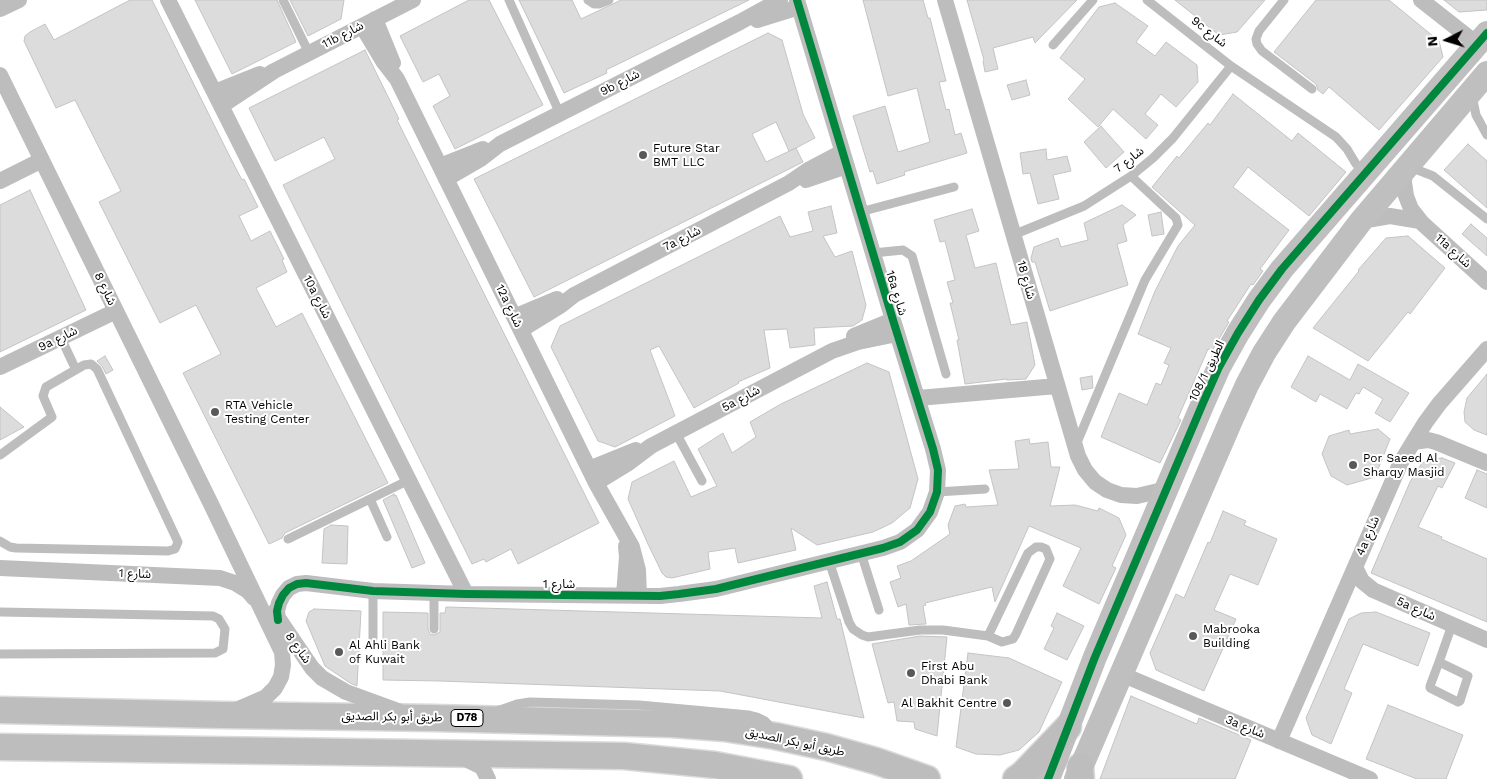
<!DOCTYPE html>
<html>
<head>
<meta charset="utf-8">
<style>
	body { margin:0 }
	#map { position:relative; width:1487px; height:779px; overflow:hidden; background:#fff; font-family:"Work Sans",sans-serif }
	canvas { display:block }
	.north { position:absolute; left:1422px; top:15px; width:50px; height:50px; -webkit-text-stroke:4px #fff; paint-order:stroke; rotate:265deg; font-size:14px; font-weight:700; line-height:20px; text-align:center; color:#000 }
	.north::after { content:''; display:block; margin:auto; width:18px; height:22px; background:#000; clip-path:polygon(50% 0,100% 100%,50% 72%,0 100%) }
</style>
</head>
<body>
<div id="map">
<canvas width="1487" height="779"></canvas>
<div class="north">N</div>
</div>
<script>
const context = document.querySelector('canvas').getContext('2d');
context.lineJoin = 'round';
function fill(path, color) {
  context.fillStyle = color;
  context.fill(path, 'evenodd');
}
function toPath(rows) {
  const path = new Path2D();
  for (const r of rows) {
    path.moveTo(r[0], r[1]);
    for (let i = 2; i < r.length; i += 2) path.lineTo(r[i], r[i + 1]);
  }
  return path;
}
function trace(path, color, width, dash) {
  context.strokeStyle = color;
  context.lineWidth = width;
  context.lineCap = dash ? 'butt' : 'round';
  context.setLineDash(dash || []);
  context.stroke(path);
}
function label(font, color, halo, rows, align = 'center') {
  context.font = font + ' "Work Sans","Noto Sans Arabic",sans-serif';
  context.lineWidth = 4;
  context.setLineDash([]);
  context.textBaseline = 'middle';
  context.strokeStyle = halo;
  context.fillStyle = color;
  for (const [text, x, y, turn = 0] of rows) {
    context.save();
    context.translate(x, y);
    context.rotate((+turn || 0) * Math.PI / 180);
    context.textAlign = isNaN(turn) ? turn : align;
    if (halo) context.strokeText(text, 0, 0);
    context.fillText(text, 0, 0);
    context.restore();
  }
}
const building = toPath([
	[130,0,152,0,228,153,242,180,244,179,258,207,239,216,251,241,270,231,284,259,282,260,287,272,256,288,276,327,302,313,388,483,285,533,282,538,269,544,183,373,221,354,196,305,160,323,99,202,121,191,75,100,56,108,24,41,25,36,30,32,45,24,54,40,130,0],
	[195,0,277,0,296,42,232,74,195,0],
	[290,0,344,0,341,19,308,36,290,0],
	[469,0,489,0,543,105,455,149,433,106,450,96,439,74,423,82,400,36,469,0],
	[519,0,572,0,581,19,621,0,749,0,606,70,607,73,564,93,519,0],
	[863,0,923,0,928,18,930,18,946,81,939,82,946,110,949,109,955,135,961,133,967,153,904,172,905,175,877,184,873,171,870,172,853,116,885,106,898,152,930,142,917,88,888,96,863,0],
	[967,0,1077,0,1035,43,1033,37,993,48,998,69,985,72,983,61,984,60,967,0],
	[1175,0,1265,0,1237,32,1219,35,1175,0],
	[1316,0,1389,0,1439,41,1443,57,1379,130,1329,87,1323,94,1318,90,1316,84,1274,52,1316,0],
	[1444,0,1487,0,1487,10,1459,12,1444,0],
	[1115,3,1148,26,1136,42,1155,56,1166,42,1197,65,1198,82,1176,107,1161,94,1145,114,1158,125,1146,139,1113,109,1098,127,1068,99,1085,79,1060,58,1099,7,1115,3],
	[768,33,782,40,803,114,815,138,796,148,803,162,534,297,474,179,768,33],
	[776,122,789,151,796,148,766,162,752,134,776,122],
	[365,50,399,119,397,120,599,523,518,564,511,549,486,562,484,559,472,564,283,185,335,159,324,137,275,161,249,108,365,50],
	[1026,80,1030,95,1012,100,1007,85,1026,80],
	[1233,94,1292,141,1298,133,1346,172,1309,216,1248,167,1233,187,1289,230,1260,269,1263,271,1253,285,1251,284,1227,321,1229,322,1212,351,1208,349,1178,418,1181,420,1160,463,1101,437,1119,393,1147,405,1156,383,1161,385,1169,365,1164,363,1171,348,1138,334,1155,291,1178,246,1195,225,1152,187,1177,156,1179,158,1208,123,1210,125,1233,94],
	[1101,126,1124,152,1106,168,1084,142,1101,126],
	[1468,144,1487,161,1487,208,1444,170,1468,144],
	[1046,149,1047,160,1067,156,1071,171,1053,175,1059,199,1038,204,1030,173,1023,174,1020,153,1046,149],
	[30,190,86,310,0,352,0,205,30,190],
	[1122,205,1136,215,1123,225,1127,241,1117,244,1128,285,1050,311,1035,262,1032,262,1031,258,1034,247,1058,238,1061,247,1088,240,1084,223,1122,205],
	[831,206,837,233,823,236,835,257,852,251,866,305,862,320,853,326,814,328,815,345,790,348,787,329,764,330,770,368,738,382,739,383,694,408,659,346,650,350,675,416,615,447,598,441,551,347,560,326,780,216,790,237,813,231,808,212,831,206],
	[972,209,979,231,966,235,975,268,996,263,1011,325,1027,322,1035,365,1026,379,1007,380,1007,379,965,384,957,340,959,340,950,303,953,303,947,282,955,280,945,241,940,242,934,220,972,209],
	[1161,212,1164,234,1152,236,1148,215,1161,212],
	[1471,224,1487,238,1487,256,1462,234,1471,224],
	[1408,236,1445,268,1410,314,1408,312,1368,361,1313,328,1359,271,1358,270,1386,238,1408,236],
	[105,356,113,370,106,374,102,366,97,361,105,356],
	[1308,356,1350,380,1358,364,1409,393,1390,422,1375,413,1383,399,1363,387,1359,394,1356,393,1347,409,1320,394,1316,402,1291,387,1308,356],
	[867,363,889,372,918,479,910,508,892,523,873,532,817,545,791,528,796,550,738,563,735,548,708,552,710,569,672,578,666,577,662,573,648,544,628,499,632,482,674,461,691,497,717,486,698,449,723,433,732,453,756,437,750,422,781,404,867,363],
	[1487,374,1487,435,1474,430,1465,422,1464,412,1467,398,1487,374],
	[1092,376,1093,388,1082,390,1080,378,1092,376],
	[0,407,24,427,0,440,0,407],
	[1378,429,1390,439,1375,477,1347,485,1331,476,1322,454,1329,436,1349,430,1350,434,1378,429],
	[1029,439,1030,444,1048,442,1051,467,1060,467,1050,506,1075,505,1098,511,1099,508,1119,518,1126,535,1112,566,1116,568,1099,604,1063,586,1081,548,1029,526,995,602,992,587,925,603,926,605,923,606,926,624,909,625,906,604,898,607,890,582,901,578,897,566,911,561,950,534,948,525,955,506,965,504,966,507,998,505,989,470,1019,469,1015,441,1029,439],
	[1442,458,1455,463,1442,488,1438,486,1418,527,1442,537,1441,539,1487,559,1487,622,1371,573,1410,482,1422,463,1432,459,1442,458],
	[1477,470,1487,474,1487,508,1465,498,1477,470],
	[394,494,394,496,396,495,425,563,412,568,383,500,394,494],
	[1223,511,1246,521,1244,525,1277,539,1258,585,1230,574,1214,610,1236,619,1204,691,1156,670,1150,653,1176,594,1184,598,1208,542,1210,543,1223,511],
	[331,525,348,526,347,564,322,563,324,529,331,525],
	[827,582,837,619,840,619,864,718,720,691,440,681,383,680,383,612,428,613,428,629,430,634,434,635,440,632,440,613,445,613,446,607,822,618,814,586,827,582],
	[314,609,361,611,357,686,350,683,325,666,306,621,309,612,314,609],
	[1376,612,1430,633,1418,666,1363,644,1344,689,1352,693,1331,744,1312,735,1306,718,1349,619,1361,613,1376,612],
	[1057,613,1084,626,1067,660,1044,649,1054,628,1051,626,1057,613],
	[920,636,947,637,937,736,915,729,914,722,897,721,894,702,888,703,872,644,920,636],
	[968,653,1009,658,1062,682,1039,732,1019,750,1000,755,976,754,956,747,968,653],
	[1131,696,1197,724,1199,718,1251,740,1235,779,1100,779,1131,696],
	[1388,705,1463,735,1446,779,1417,779,1366,759,1388,705]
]);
const lane = toPath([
	[283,0,309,53],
	[509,0,560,114],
	[588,0,594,4,599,4,609,0],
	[1147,0,1231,66,1336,137,1347,149,1356,164,1365,172],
	[1284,0,1259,31,1256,39,1257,44,1262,51,1312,89],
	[1053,45,1093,0],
	[1472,96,1476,115,1487,135],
	[1410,167,1433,176,1487,219],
	[860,212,954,187],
	[1013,235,1084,206,1131,176,1153,158,1173,138,1231,66],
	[873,253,903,250,912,256,946,374],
	[61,338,76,370],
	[676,433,702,481],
	[1076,445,1145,280,1178,225,1176,218,1131,176],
	[0,455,52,417,43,396,46,387,84,365,91,364,97,369,178,542,175,549,168,551,16,548,10,547,0,541],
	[937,492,985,489],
	[370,499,387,537],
	[288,539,409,480],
	[1036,547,1041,547,1046,549,1050,559,1016,634,1013,639,1002,642,988,636,1028,553,1036,547],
	[861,553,879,610],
	[829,561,849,622,853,629,862,635,868,637,920,630,943,630,988,636],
	[373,591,373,638],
	[0,612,213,616,219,619,225,629,223,649,215,653,0,654],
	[434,629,434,593],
	[1439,662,1468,676,1460,701,1458,702,1430,688,1430,686,1439,662,1452,625],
	[497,711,517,704,530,702,639,705,749,715,757,717,765,721,772,729]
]);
const street = toPath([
	[168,0,466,594],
	[945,0,1078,456,1085,470,1095,482,1107,490,1121,495,1137,496,1167,489],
	[1421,0,1477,44],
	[0,9,19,0],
	[375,19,393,63],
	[757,20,799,7],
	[362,26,383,61,397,79,596,483,632,547,638,570,639,596],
	[0,75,210,502,282,652,283,665,281,677,275,688,266,697,236,710],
	[215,92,260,74],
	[221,106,274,71,413,0],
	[440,166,483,149],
	[1405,168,1404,182,1406,196,1411,209,1422,223,1487,282],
	[446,179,482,158,500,144,740,22,780,0],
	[806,180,847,166],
	[0,181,42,160],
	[1361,221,1390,216,1420,221],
	[514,317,557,299],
	[521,330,560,306,574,295,789,183,808,170,842,152],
	[854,336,893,320],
	[0,367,116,311],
	[918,398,1057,386],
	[1413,442,1428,440,1436,442,1487,463],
	[589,469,636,450],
	[596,483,627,464,651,446,832,351,858,342,897,334],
	[1355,567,1362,581,1373,590,1487,640],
	[0,568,220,578,235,583,248,591,254,598],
	[624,595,627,557,626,546],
	[274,612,312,668,322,678,346,692,398,711],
	[278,620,277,611,279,603,283,595,289,588,297,584,306,583,373,591,466,594,660,596,679,594,716,589,883,548,900,542,917,530,930,512,937,492,938,470,933,449,893,320,797,0],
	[1121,674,1370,779],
	[1279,741,1401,462,1425,423,1439,404,1487,349],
	[462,757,482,767,488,779]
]);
const secondary = toPath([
	[1048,779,1095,657,1203,403,1219,367,1238,333,1259,300,1282,269,1487,33],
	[1076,779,1232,418,1247,385,1264,353,1284,322,1361,221,1487,73]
]);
const primary = toPath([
	[0,710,223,715,434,718,672,724,724,728,775,736,826,747,876,761,927,779],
	[0,747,624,756,715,765,789,779],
	[1080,767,1081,779],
	[1016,779,1023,774,1068,727]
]);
const cycleway = toPath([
	[278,620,277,611,279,603,283,595,289,588,297,584,306,583,373,591,466,594,660,596,679,594,716,589,883,548,900,542,917,530,930,512,937,492,938,470,933,449,893,320,797,0],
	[1048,779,1095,657,1203,403,1219,367,1238,333,1259,300,1282,269,1487,33]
]);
const markers = [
	[643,155,5,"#595959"],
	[215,412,5,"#595959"],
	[1353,465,5,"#595959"],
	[1193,636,5,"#595959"],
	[339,652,5,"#595959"],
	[911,673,5,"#595959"],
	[1007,703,5,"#595959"]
];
const shields = [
	[467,718,32]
];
const shieldNames = [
	["D78",467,718]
];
const streetNames = [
	["9c شارع",1209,32,38],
	["11b شارع",343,35,-27],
	["9b شارع",620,83,-27],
	["شارع 7",1129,160,-38],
	["7a شارع",682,239,-27],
	["11a شارع",1453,251,42],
	["شارع 18",1026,280,74],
	["شارع 8",105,289,64],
	["16a شارع",896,293,73],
	["10a شارع",317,297,63],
	["12a شارع",509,306,64],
	["9a شارع",58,339,-26],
	["108/1 الطريق",1207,371,-64],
	["5a شارع",741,399,-28],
	["4a شارع",1368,536,-67],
	["شارع 1",135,574,2],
	["شارع 1",559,584],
	["5a شارع",1416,609,24],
	["شارع 8",298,648,55],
	["طريق أبو بكر الصديق",392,717,1],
	["3a شارع",1245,727,23],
	["طريق أبو بكر الصديق",795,742,12]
];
const poiNames = [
	["Future Star",653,148],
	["BMT LLC",653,162],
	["RTA Vehicle",225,405],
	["Testing Center",225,419],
	["Por Saeed Al",1363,458],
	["Sharqy Masjid",1363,472],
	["Mabrooka",1203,629],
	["Building",1203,643],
	["Al Ahli Bank",349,645],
	["of Kuwait",349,659],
	["First Abu",921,666],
	["Dhabi Bank",921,680],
	["Al Bakhit Centre",997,703,"right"]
];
fill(building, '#dcdcdc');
trace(building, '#c4c4c4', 1);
trace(primary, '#dbdbdb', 29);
trace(lane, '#bdbdbd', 9);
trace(street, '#bdbdbd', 16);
trace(secondary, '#bfbfbf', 24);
trace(primary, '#bdbdbd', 26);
trace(cycleway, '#00873e', 8);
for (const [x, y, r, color] of markers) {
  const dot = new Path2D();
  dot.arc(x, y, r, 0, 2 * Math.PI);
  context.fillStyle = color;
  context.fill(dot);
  trace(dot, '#fff', 2);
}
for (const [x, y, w] of shields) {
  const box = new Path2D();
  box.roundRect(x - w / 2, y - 8.5, w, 17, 4);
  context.fillStyle = '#fff';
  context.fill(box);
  trace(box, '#000', 1);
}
label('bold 11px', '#000', null, shieldNames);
label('12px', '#000', '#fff', streetNames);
label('12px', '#000', '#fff', poiNames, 'left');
</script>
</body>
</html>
